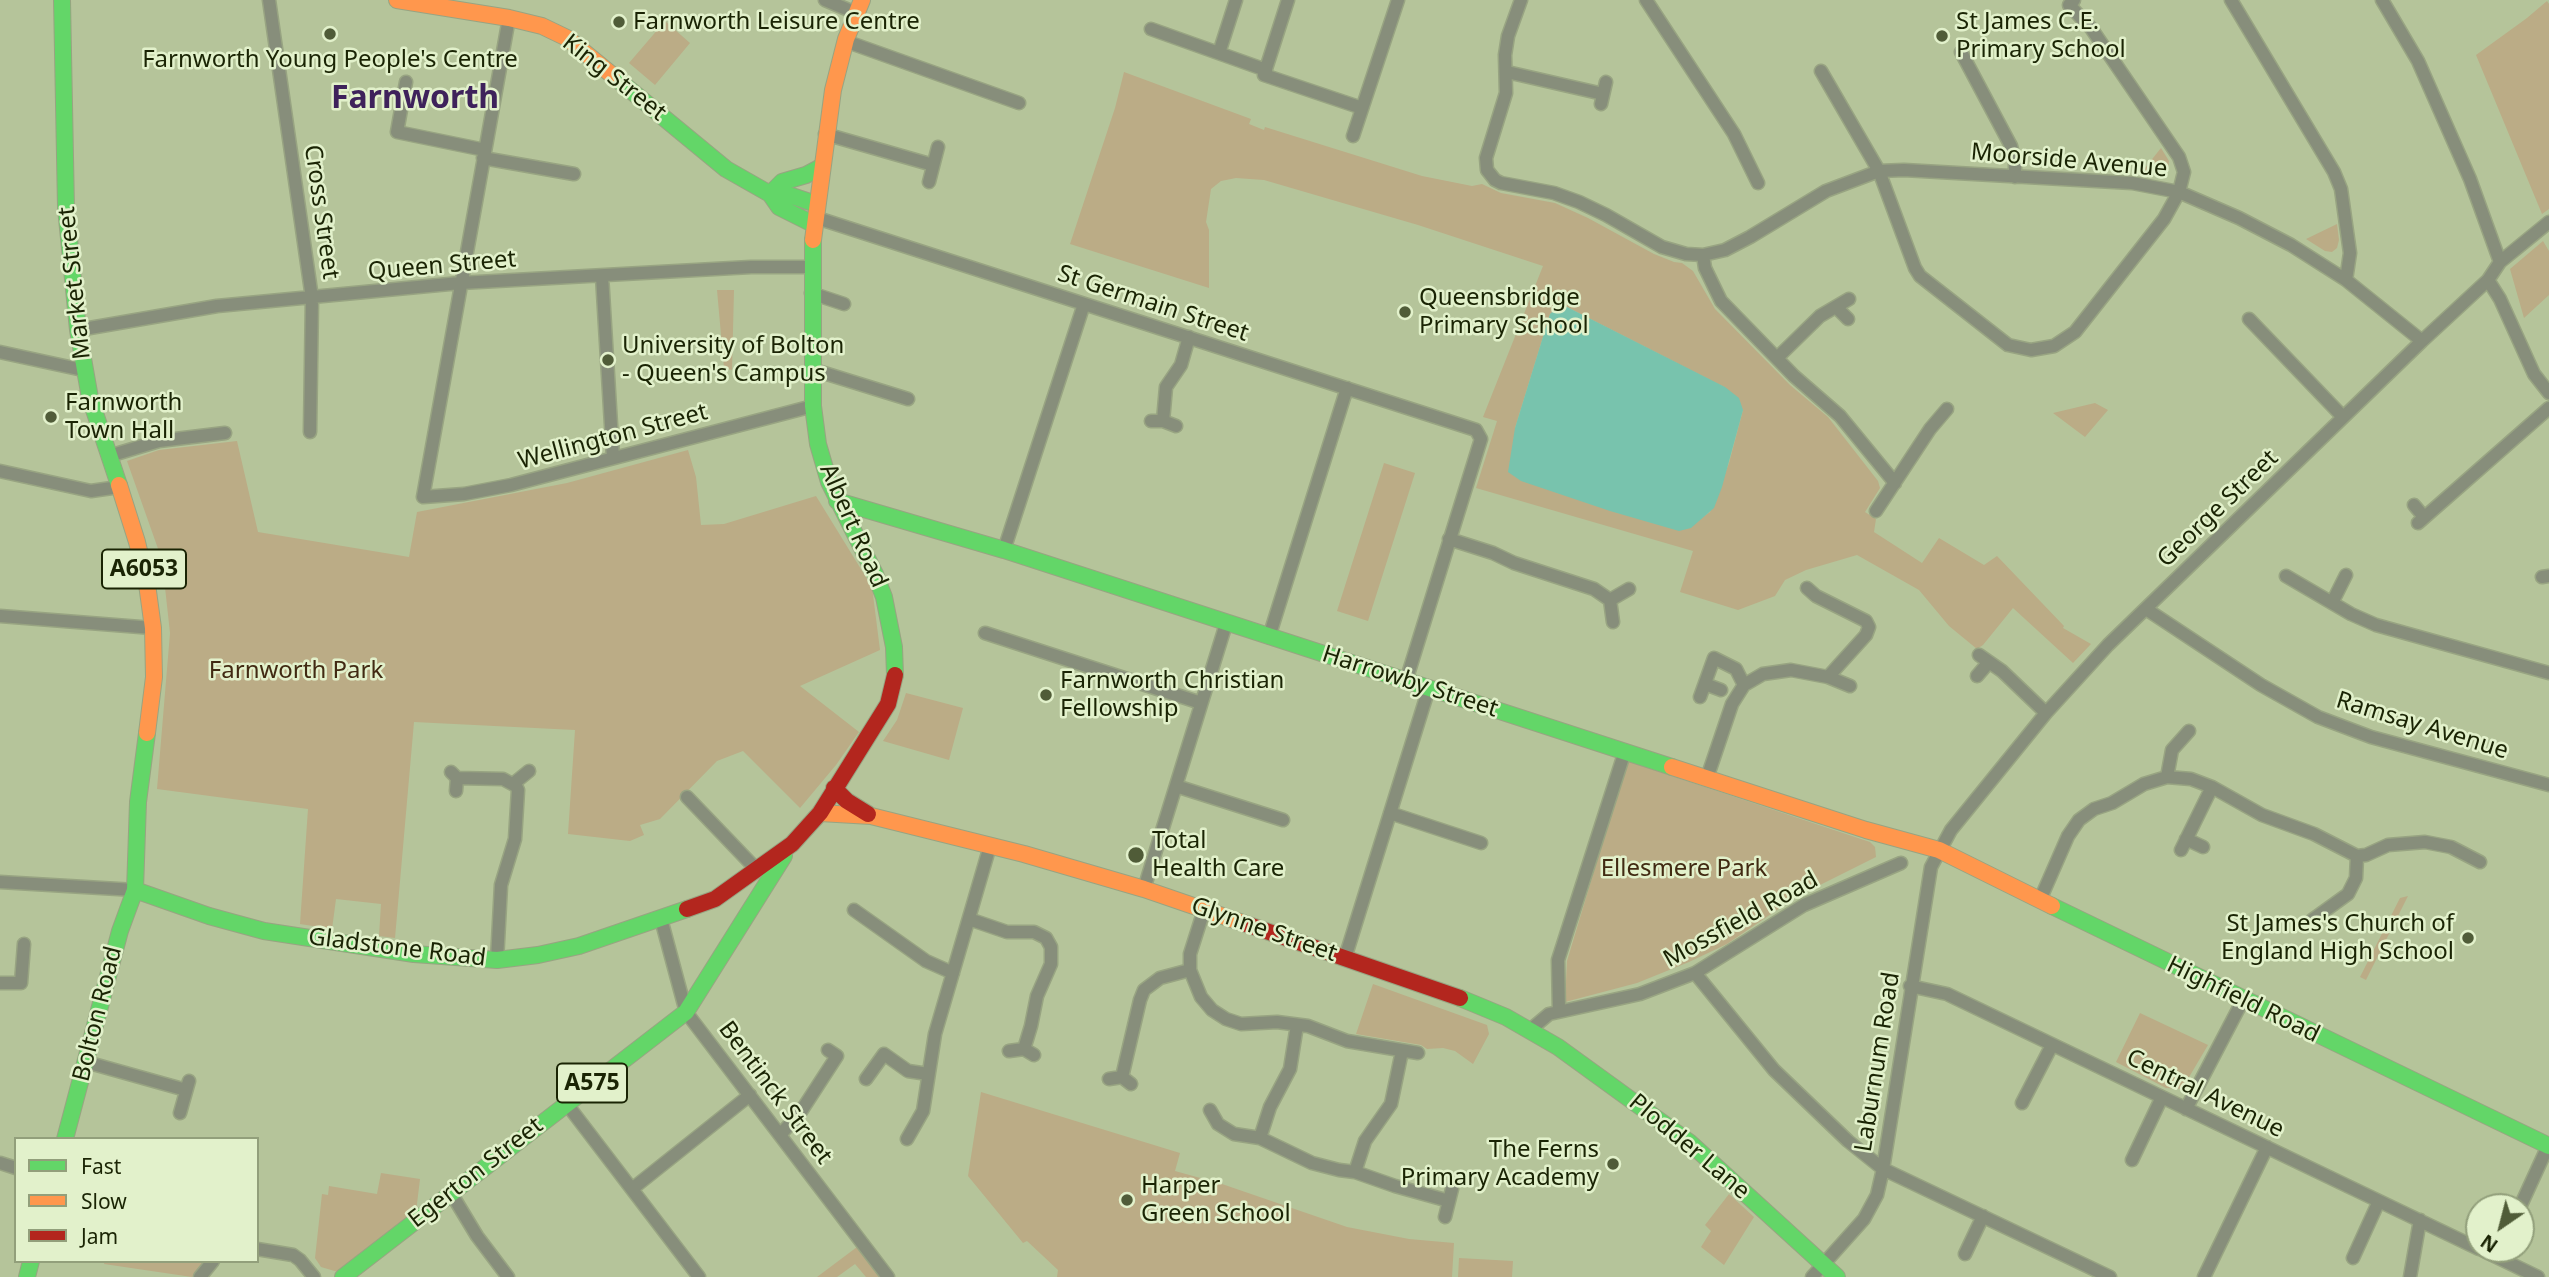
<!DOCTYPE html>
<html>
<head>
<meta charset="utf-8">
<style>
	body { margin:0 }
	#map { position:relative; width:2549px; height:1277px; overflow:hidden; background:#b5c49a; font-family:"Noto Sans",sans-serif }
	canvas { display:block }
	.legend { position:absolute; left:14px; top:1137px; width:245px; height:126px; box-sizing:border-box; background:#e2f1cb; border:2px solid #929f7b; margin:0; padding:9px 12px; list-style:none; font-size:21px; color:#1a2404 }
	.legend li { display:flex; align-items:center; gap:14px; height:35px }
	.legend b { width:35px; border:2px solid #929f7b }
	.north { position:absolute; left:2465px; top:1193px; width:70px; height:70px; box-sizing:border-box; background:#e2f1cb; border:2px solid #929f7b; border-radius:50%; rotate:215deg; font-size:19px; font-weight:700; line-height:28px; text-align:center; color:#1a2404 }
	.north::after { content:''; display:block; margin:auto; width:24px; height:32px; background:#505c38; clip-path:polygon(50% 0,100% 100%,50% 72%,0 100%) }
</style>
</head>
<body>
<div id="map">
<canvas width="2549" height="1277"></canvas>
<ul class="legend">
<li><b style="height:9px;background:#63d668"></b>Fast</li>
<li><b style="height:9px;background:#ff974d"></b>Slow</li>
<li><b style="height:9px;background:#b3261e"></b>Jam</li>
</ul>
<div class="north">N</div>
</div>
<script>
const context = document.querySelector('canvas').getContext('2d');
context.lineJoin = 'round';
function fill(path, color) {
  context.fillStyle = color;
  context.fill(path, 'evenodd');
}
function toPath(rows) {
  const path = new Path2D();
  for (const r of rows) {
    path.moveTo(r[0], r[1]);
    for (let i = 2; i < r.length; i += 2) path.lineTo(r[i], r[i + 1]);
  }
  return path;
}
function trace(path, color, width, dash) {
  context.strokeStyle = color;
  context.lineWidth = width;
  context.lineCap = dash ? 'butt' : 'round';
  context.setLineDash(dash || []);
  context.stroke(path);
}
function label(font, color, halo, rows, align = 'center') {
  context.font = font + ' "Noto Sans",sans-serif';
  context.lineWidth = 5;
  context.setLineDash([]);
  context.textBaseline = 'middle';
  context.strokeStyle = halo;
  context.fillStyle = color;
  for (const [text, x, y, turn = 0] of rows) {
    context.save();
    context.translate(x, y);
    context.rotate((+turn || 0) * Math.PI / 180);
    context.textAlign = isNaN(turn) ? turn : align;
    if (halo) context.strokeText(text, 0, 0);
    context.fillText(text, 0, 0);
    context.restore();
  }
}
const green = toPath([
	[2547,1,2549,4,2549,209,2542,214,2476,55,2527,18],
	[665,21,690,43,655,85,629,63],
	[1124,72,1251,119,1249,124,1264,130,1265,127,1422,176,1472,186,1482,184,1501,193,1555,203,1588,218,1654,254,1674,262,1682,263,1693,271,1715,309,1790,385,1828,417,1878,481,1880,488,1865,512,1876,519,1874,532,1922,563,1939,538,1984,565,1997,556,2064,626,2063,628,2091,644,2073,663,2013,608,1983,645,1977,649,1949,626,1919,590,1857,555,1806,570,1785,580,1775,596,1738,610,1680,592,1693,551,1476,488,1497,421,1483,417,1543,266,1418,225,1264,180,1236,178,1221,181,1211,189,1206,222,1209,230,1209,288,1070,244,1115,108],
	[1567,307,1724,387,1743,410,1729,463,1710,512,1701,518,1515,428,1550,314,1558,308],
	[2161,148,2169,161,2168,170,2162,174,2141,173],
	[2337,224,2339,240,2337,248,2332,252,2325,251,2306,239],
	[2543,241,2549,251,2549,295,2524,318,2510,269],
	[717,290,734,290,732,370,724,368],
	[2095,403,2108,410,2085,437,2053,413],
	[237,441,258,532,409,557,417,512,567,483,688,450,696,477,701,525,724,524,816,496,872,587,880,650,800,686,859,732,836,765,800,808,743,751,717,761,660,819,640,825,644,835,630,841,568,834,575,730,414,722,395,938,379,936,381,904,336,899,332,929,300,924,308,809,157,789,170,633,162,560,127,461,159,450],
	[1384,463,1415,473,1368,621,1337,611],
	[906,693,963,708,949,760,883,741,897,720],
	[1627,761,1870,842,1875,847,1876,857,1796,897,1727,944,1689,962,1637,983,1565,1002,1567,961],
	[2408,896,2366,980,2360,977,2400,898],
	[1373,984,1487,1025,1489,1034,1473,1064,1455,1051,1443,1048,1427,1049,1421,1045,1356,1034],
	[2140,1013,2208,1045,2182,1089,2166,1088,2116,1062],
	[981,1092,1180,1153,1175,1171,1222,1184,1347,1227,1409,1239,1454,1243,1452,1277,1057,1277,1058,1270,1027,1241,1023,1243,968,1176],
	[381,1173,420,1179,416,1212,338,1272,321,1267,315,1258,322,1194,328,1195,329,1186,377,1194],
	[1729,1194,1754,1217,1724,1265,1701,1247,1711,1231,1705,1225],
	[857,1247,879,1277,866,1277,855,1264,837,1277,817,1277],
	[1459,1258,1513,1261,1512,1277,1458,1277],
	[105,1261,208,1261,192,1277,104,1264]
]);
const water = toPath([
	[1558,307,1567,307,1725,387,1739,398,1743,410,1722,487,1714,508,1691,528,1679,531,1610,511,1521,481,1508,472,1515,428,1550,314]
]);
const street = toPath([
	[269,0,312,298,310,432],
	[825,0,856,13],
	[1288,0,1264,75,1362,108],
	[1521,0,1508,36,1505,55,1506,93,1486,158,1487,170,1495,180,1501,183,1554,193,1579,202,1606,215,1662,247,1686,254,1703,255,1725,250,1750,237,1826,191,1879,171,1904,170,2132,183,2179,192,2239,218,2291,245,2346,280,2422,341],
	[1646,0,1734,134,1758,183],
	[2231,0,2334,172,2341,189,2350,253,2346,280],
	[2382,0,2418,61,2470,179,2500,262],
	[509,18,423,497,464,494,511,485,813,406],
	[1151,29,1266,70],
	[845,41,1019,103],
	[1961,52,2011,146,2015,162,2015,177],
	[1219,53,1236,0],
	[1821,71,1879,171,1915,268,1920,276,2008,345,2031,350,2054,346,2075,332,2164,219,2179,192,2184,172,2179,157,2091,28,2069,5,2074,0],
	[1507,72,1603,94],
	[406,82,397,132,485,150],
	[1601,104,1606,82],
	[825,134,933,165],
	[1353,136,1398,0],
	[483,158,574,174],
	[929,182,938,147],
	[814,217,1476,430,1481,439,1406,681],
	[1703,255,1705,268,1721,301,1794,376,1840,416,1895,483],
	[602,276,613,458],
	[2488,280,2500,299,2534,374,2549,393],
	[811,293,844,304],
	[1836,307,1848,319],
	[2249,319,2343,417],
	[78,330,217,306,460,283,751,267,812,267],
	[0,352,83,370],
	[1778,357,1820,316,1849,299],
	[811,369,908,399],
	[1151,421,1163,421,1176,426],
	[1163,421,1166,387,1181,365,1189,337],
	[109,456,159,441,225,433],
	[0,471,91,491,119,487],
	[2414,505,2424,517],
	[1876,511,1930,429,1947,409],
	[2418,523,2549,408],
	[1449,539,1493,553,1514,563,1594,589,1610,600],
	[1004,550,1084,304],
	[2286,576,2351,614,2376,625,2549,673],
	[2542,577,2549,576],
	[1807,588,1816,596,1866,621,1869,627,1866,635,1828,677],
	[2332,603,2346,575],
	[2146,609,2261,685,2318,717,2371,737,2549,785],
	[0,616,153,628],
	[1613,622,1610,600,1629,589],
	[985,633,1201,703],
	[1269,637,1347,388],
	[1979,655,2002,671,2046,713],
	[1977,676,1989,662],
	[1705,684,1721,690],
	[1700,697,1714,658,1736,669,1744,685],
	[451,772,457,778,456,791],
	[2167,777,2172,750,2189,731],
	[457,778,503,779,516,786,518,790,515,839,501,885,497,960],
	[1707,778,1732,704,1744,685,1763,674,1791,670,1828,677,1850,686],
	[513,784,529,771],
	[1176,786,1283,820],
	[687,797,757,870],
	[1390,813,1481,843],
	[2186,839,2203,847],
	[2181,850,2212,787],
	[0,882,135,890],
	[1144,889,1226,624],
	[2040,900,2068,836,2079,820,2094,809,2112,803,2144,784,2167,777,2191,779,2212,787,2262,815,2314,834,2357,856,2366,855,2388,845,2425,842,2451,847,2480,862],
	[854,910,926,961,953,973],
	[1204,910,1190,954,1190,970,1201,997,1212,1010,1226,1019,1241,1024,1277,1022,1308,1026,1347,1041,1418,1053],
	[661,919,686,1012,888,1277],
	[969,919,1007,932,1034,932,1046,938,1051,947,1051,964,1037,996,1031,1026,1024,1049],
	[2312,920,2348,894,2356,878,2357,856],
	[1345,958,1429,688],
	[1695,973,1774,1070,1848,1141,1883,1169,2110,1277],
	[0,983,21,983,24,944],
	[1910,986,1947,994,2479,1249],
	[1559,1011,1558,960,1625,751],
	[1530,1030,1549,1014,1640,994,1695,973,1804,905,1901,863],
	[1009,1051,1024,1049,1034,1055],
	[86,1062,186,1090],
	[1122,1077,1140,1000,1144,990,1160,978,1190,970],
	[866,1079,884,1054,908,1071,928,1074],
	[1109,1079,1122,1077,1131,1084],
	[566,1103,699,1277],
	[2022,1103,2052,1045],
	[2186,1109,2243,1000],
	[1210,1110,1218,1124,1234,1134,1260,1138,1312,1163,1339,1170,1355,1172,1395,1186,1449,1201],
	[180,1113,189,1081],
	[780,1135,800,1113,837,1056,828,1050],
	[1260,1138,1270,1107,1290,1069,1297,1025],
	[907,1139,923,1111,935,1034,990,846],
	[2132,1160,2162,1097],
	[0,1163,16,1168],
	[1355,1172,1365,1141,1391,1104,1402,1051],
	[632,1189,750,1095],
	[451,1193,477,1236,508,1277],
	[2520,1207,2548,1146],
	[1445,1217,1452,1189],
	[257,1249,293,1255,300,1260,314,1277],
	[2480,1249,2538,1277],
	[1965,1254,1983,1216],
	[2353,1258,2379,1201],
	[200,1277,213,1261],
	[1812,1277,1864,1219,1877,1195,1883,1169,1931,867,1951,830,2046,713,2108,645,2422,341,2488,280,2500,262,2549,222],
	[2204,1277,2267,1147],
	[2410,1277,2420,1220]
]);
const fast = toPath([
	[62,0,66,208,78,330,90,398,119,485],
	[612,75,726,169,770,194,779,207,813,224],
	[770,194,782,182,806,175,821,167],
	[770,194,783,193,816,204],
	[813,240,813,406,818,444,829,482,875,574,884,597,894,647,895,675],
	[837,501,1004,550,1672,767],
	[135,890,209,916,264,931,414,954,497,960,538,955,579,946,687,909],
	[2052,906,2549,1146],
	[1460,998,1506,1017,1558,1047,1689,1142,1837,1277],
	[65,1139,120,931,135,890,138,802,147,733],
	[27,1277,31,1261],
	[343,1277,686,1012,784,856]
]);
const slow = toPath([
	[397,0,509,18,542,26,567,38,612,75],
	[813,240,833,90,846,39,862,0],
	[119,485,137,542,147,584,153,628,154,677,147,733],
	[1672,767,1866,830,1939,850,2052,906],
	[820,813,871,816,1024,854,1144,889,1243,923]
]);
const jam = toPath([
	[834,788,847,801,868,814],
	[687,909,715,899,792,844,820,813,888,704,895,675],
	[1243,923,1460,998]
]);
const markers = [
	[619,22,7,"#505c38"],
	[330,34,7,"#505c38"],
	[1942,36,7,"#505c38"],
	[1405,312,7,"#505c38"],
	[608,360,7,"#505c38"],
	[51,417,7,"#505c38"],
	[1046,695,7,"#505c38"],
	[1136,855,9,"#505c38"],
	[2468,938,7,"#505c38"],
	[1613,1164,7,"#505c38"],
	[1127,1200,7,"#505c38"]
];
const shields = [
	[144,569,84],
	[592,1083,70]
];
const shieldNames = [
	["A6053",144,569],
	["A575",592,1083]
];
const poiNames = [
	["Farnworth Leisure Centre",633,22],
	["St James C.E.",1956,22],
	["Primary School",1956,50],
	["Farnworth Young People's Centre",330,60,"center"],
	["Queensbridge",1419,298],
	["Primary School",1419,326],
	["University of Bolton",622,346],
	["- Queen's Campus",622,374],
	["Farnworth",65,403],
	["Town Hall",65,431],
	["Farnworth Christian",1060,681],
	["Fellowship",1060,709],
	["Total",1152,841],
	["Health Care",1152,869],
	["St James's Church of",2454,924,"right"],
	["England High School",2454,952,"right"],
	["The Ferns",1599,1150,"right"],
	["Primary Academy",1599,1178,"right"],
	["Harper",1141,1186],
	["Green School",1141,1214]
];
const streetNames = [
	["King Street",614,78,38],
	["Moorside Avenue",2069,161,5],
	["Cross Street",321,212,82],
	["Queen Street",442,266,-5],
	["Market Street",75,283,-96],
	["St Germain Street",1153,304,18],
	["Wellington Street",613,437,-15],
	["George Street",2218,509,-44],
	["Albert Road",853,526,66],
	["Harrowby Street",1410,682,18],
	["Ramsay Avenue",2422,726,17],
	["Mossfield Road",1741,920,-29],
	["Glynne Street",1264,930,19],
	["Gladstone Road",397,948,7],
	["Highfield Road",2243,1000,26],
	["Bolton Road",98,1014,-76],
	["Laburnum Road",1878,1062,-81],
	["Bentinck Street",775,1093,53],
	["Central Avenue",2205,1094,26],
	["Plodder Lane",1689,1147,40],
	["Egerton Street",476,1173,-38]
];
const parkNames = [
	["Farnworth Park",296,671],
	["Ellesmere Park",1684,869]
];
const districtNames = [
	["Farnworth",415,99]
];
fill(green, '#bbac86');
fill(water, '#78c3ad');
trace(street, '#98a482', 15);
trace(fast, '#98a482', 18);
trace(slow, '#98a482', 18);
trace(jam, '#98a482', 18);
trace(street, '#878e7b', 12);
trace(fast, '#63d668', 16);
trace(slow, '#ff974d', 16);
trace(jam, '#b3261e', 16);
for (const [x, y, r, color] of markers) {
  const dot = new Path2D();
  dot.arc(x, y, r, 0, 2 * Math.PI);
  context.fillStyle = color;
  context.fill(dot);
  trace(dot, '#e2f1cb', 2.5);
}
for (const [x, y, w] of shields) {
  const box = new Path2D();
  box.roundRect(x - w / 2, y - 19.5, w, 39, 5);
  context.fillStyle = '#e2f1cb';
  context.fill(box);
  trace(box, '#1a2404', 2);
}
label('bold 23px', '#1a2404', null, shieldNames);
label('24px', '#1a2404', '#e2f1cb', poiNames, 'left');
label('24px', '#1a2404', '#e2f1cb', streetNames);
label('24px', '#412a12', '#e2f1cb', parkNames);
label('bold 32px', '#3e225b', '#e2f1cb', districtNames);
</script>
</body>
</html>
